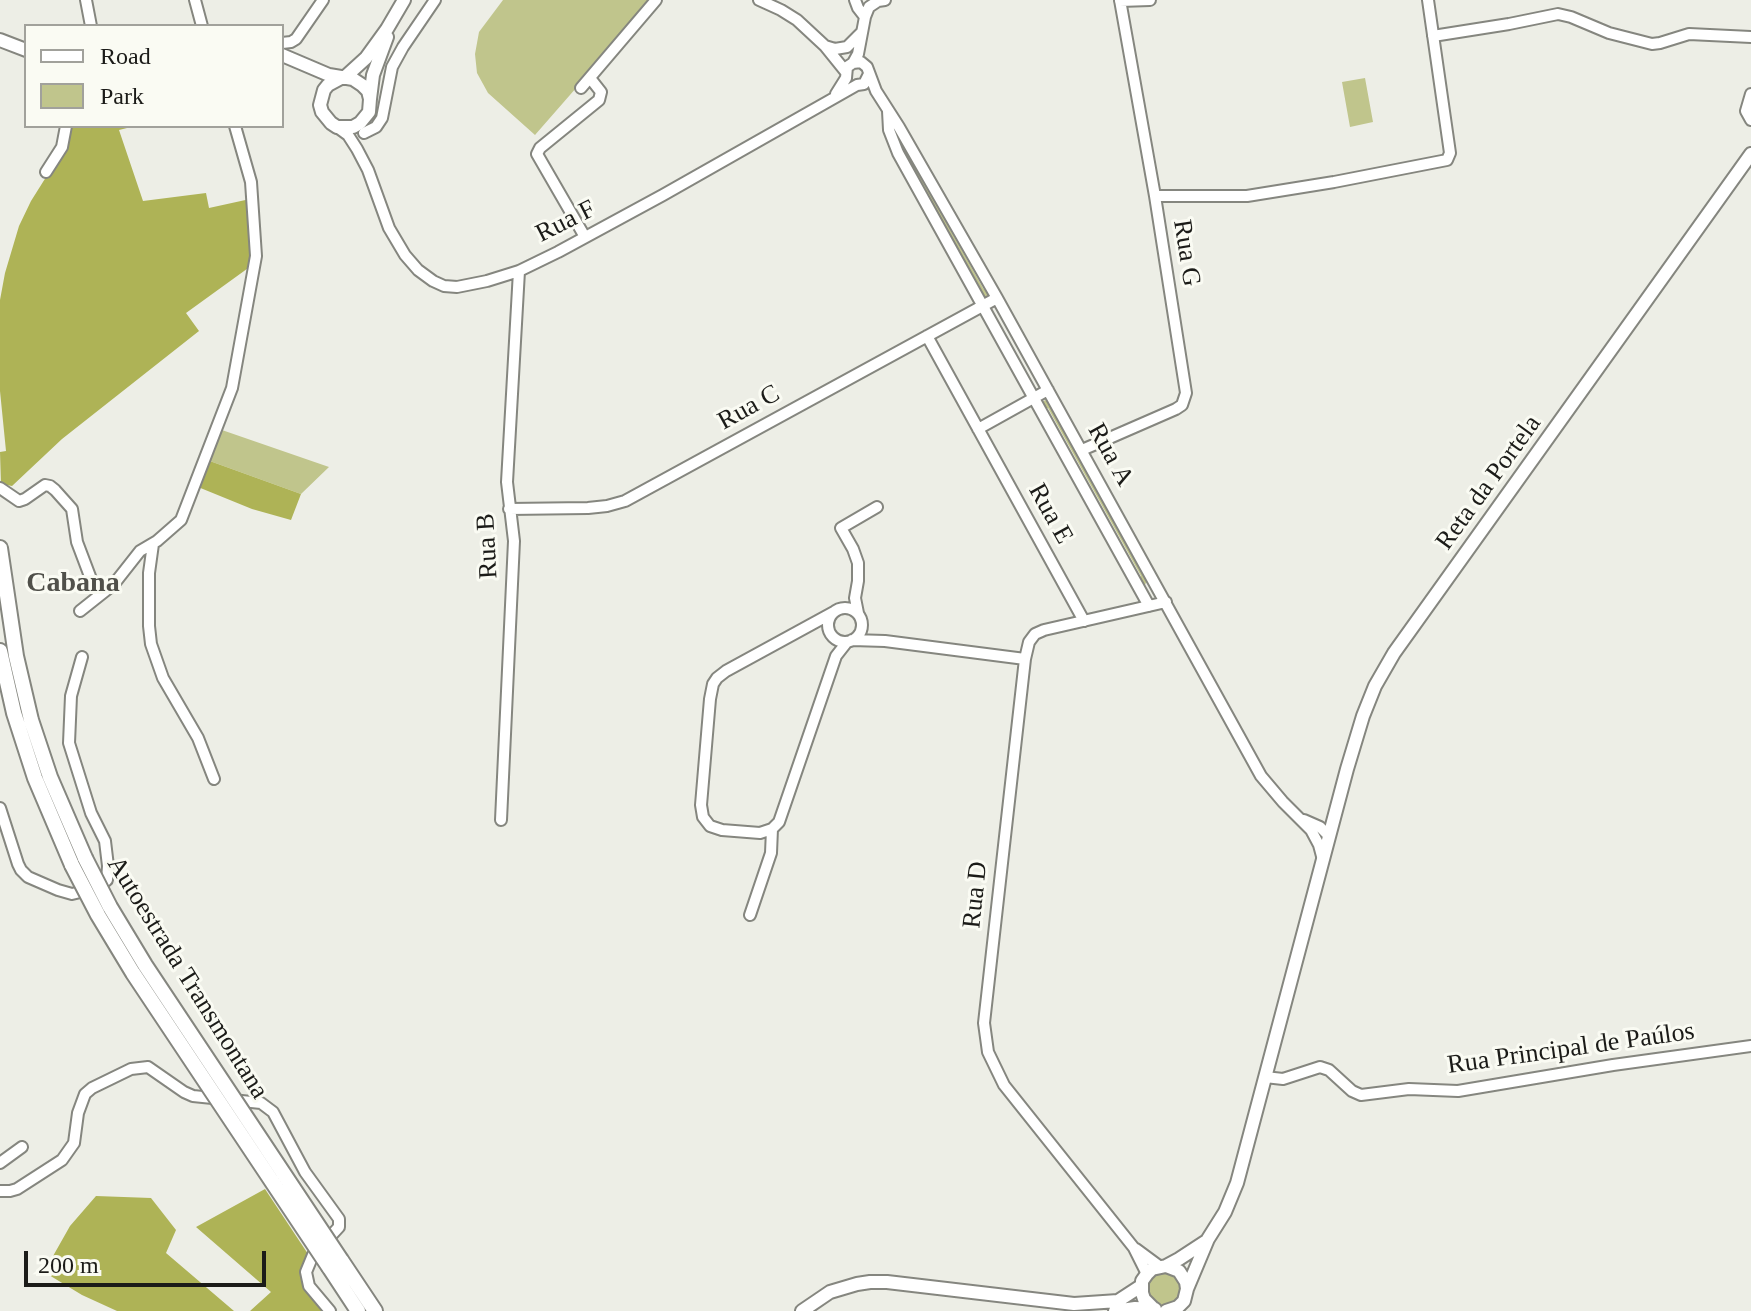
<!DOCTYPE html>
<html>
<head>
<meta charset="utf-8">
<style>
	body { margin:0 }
	#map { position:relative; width:1751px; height:1311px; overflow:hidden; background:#edeee6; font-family:"Times New Roman",serif }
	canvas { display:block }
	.legend { position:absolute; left:24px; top:24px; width:260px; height:104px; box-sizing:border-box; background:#fafbf3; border:2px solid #a1a19b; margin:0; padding:10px 14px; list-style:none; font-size:24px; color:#1b1b18 }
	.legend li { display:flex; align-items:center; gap:16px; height:40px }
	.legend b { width:40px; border:2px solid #a1a19b }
	.scale { position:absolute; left:24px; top:1251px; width:242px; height:36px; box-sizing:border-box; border:4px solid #1b1b18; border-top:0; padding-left:10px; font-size:24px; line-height:28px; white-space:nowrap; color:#1b1b18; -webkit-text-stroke:6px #fafbf3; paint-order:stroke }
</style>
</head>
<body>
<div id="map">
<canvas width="1751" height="1311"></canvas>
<ul class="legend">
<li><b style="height:10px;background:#fff"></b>Road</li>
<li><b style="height:22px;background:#c0c58c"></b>Park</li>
</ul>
<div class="scale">200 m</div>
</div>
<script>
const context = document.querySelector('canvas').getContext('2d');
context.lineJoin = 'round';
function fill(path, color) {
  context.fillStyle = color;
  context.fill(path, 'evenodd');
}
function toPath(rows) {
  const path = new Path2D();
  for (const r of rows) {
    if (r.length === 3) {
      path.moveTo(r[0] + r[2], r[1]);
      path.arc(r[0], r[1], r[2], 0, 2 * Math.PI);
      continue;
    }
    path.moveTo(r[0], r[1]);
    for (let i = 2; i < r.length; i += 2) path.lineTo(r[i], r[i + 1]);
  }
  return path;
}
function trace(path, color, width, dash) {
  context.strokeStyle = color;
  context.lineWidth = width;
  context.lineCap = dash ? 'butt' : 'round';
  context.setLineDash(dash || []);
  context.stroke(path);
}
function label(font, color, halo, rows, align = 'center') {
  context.font = font + ' "Times New Roman",serif';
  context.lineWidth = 6;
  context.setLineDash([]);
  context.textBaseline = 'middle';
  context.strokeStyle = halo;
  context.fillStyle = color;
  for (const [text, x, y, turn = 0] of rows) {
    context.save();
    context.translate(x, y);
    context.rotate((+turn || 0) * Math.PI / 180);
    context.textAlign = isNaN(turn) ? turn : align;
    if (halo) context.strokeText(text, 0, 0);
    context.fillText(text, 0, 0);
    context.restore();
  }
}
const green = toPath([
	[503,0,653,0,535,135,488,93,477,73,475,54,479,32],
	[1365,78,1373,122,1350,127,1342,82],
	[906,152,910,153,911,160,983,288,988,294,987,299,984,299,980,294,981,289,907,160,903,153],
	[1045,400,1048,402,1147,580,1145,585,1143,586,1139,581,1141,576,1048,408,1043,408,1041,404],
	[219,429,329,467,301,494,207,460],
	[1164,1289,17]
]);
const forest = toPath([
	[70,126,135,126,119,130,143,201,206,193,209,208,250,199,252,229,251,266,186,313,199,331,62,439,12,486,1,484,0,452,6,451,0,391,0,300,5,273,19,226,31,201,65,147],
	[207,460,301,494,291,520,252,509,198,487],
	[265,1189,308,1254,302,1270,303,1282,311,1294,326,1311,250,1311,271,1292,196,1227],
	[96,1196,151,1198,176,1230,166,1253,234,1311,117,1311,82,1295,44,1272,70,1226]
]);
const minor = toPath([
	[86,0,91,26],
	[195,0,202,26],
	[759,0,781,10,797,20,825,46,846,72],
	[855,0,858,8,865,17],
	[1120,1,1150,0],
	[1433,36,1509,24,1558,14,1571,17,1609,33,1652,44,1660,43,1689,34,1751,37],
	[282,43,291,42,296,39,323,0],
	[825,46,835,49,847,47,861,33],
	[853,63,861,62,867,67,876,91,899,127,997,298,1261,776,1283,802,1311,830,1319,845,1323,860],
	[581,88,656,0],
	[836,94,846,78,847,67,853,63,858,54,865,17,869,7,878,1,885,0],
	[1751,94,1746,111,1751,120],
	[888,111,889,130,898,153,1149,606],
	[337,127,348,135,357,149,368,170,389,228,405,255,418,270,433,281,444,286,457,287,487,281,519,271,558,252,663,195,857,85,864,84,869,74],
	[364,133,376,127,382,118,392,67,403,47,435,0],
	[46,172,62,147,66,126],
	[1155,196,1247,196,1334,182,1447,160,1450,153,1428,0],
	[585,237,537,154,540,148,599,100,601,92,590,78],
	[927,336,1084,621],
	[978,429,1048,390],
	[1082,450,1176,409,1182,405,1186,393,1155,196,1120,0],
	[0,488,19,501,25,499,45,485,50,486,55,490,72,509,77,542,91,579,101,594],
	[509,509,588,508,607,506,625,501,997,298],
	[153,544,149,573,149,626,151,644,163,678,198,738,214,779],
	[845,625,17],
	[80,611,114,584,140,551,157,541,181,520,232,388,256,256,251,182,235,126],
	[834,612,726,671,717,678,713,684,710,699,701,805,703,817,710,826,722,830,760,833,772,829,779,822,836,656,847,642],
	[858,613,855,598,858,581,858,563,853,549,841,528,877,507],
	[852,640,885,641,1025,659],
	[0,808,18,864,21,870,28,877,58,890,72,894,93,889,107,880,108,866,105,841,91,813,69,743,71,696,82,657],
	[501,820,514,541,507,482,519,271],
	[1304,820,1320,827,1329,836],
	[750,915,771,853,772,829],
	[1265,1077,1283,1079,1320,1067,1329,1070,1352,1091,1361,1095,1409,1089,1458,1091,1613,1065,1751,1046],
	[0,1163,22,1147],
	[0,1191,10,1191,17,1189,62,1160,74,1143,78,1113,85,1094,92,1088,131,1069,148,1067,184,1092,193,1096,261,1103,273,1112,305,1172,339,1219,339,1227,313,1255,306,1272,309,1286,330,1311],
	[1136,1249,1159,1266],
	[1147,1274,1134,1248,1004,1085,988,1052,984,1023,1025,659,1029,642,1035,634,1044,630,1166,602]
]);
const major = toPath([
	[0,40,26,50],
	[282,55,329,75,353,79,362,85,368,91,370,99,369,112,360,123,353,127,337,127,331,123,322,112,320,105,324,90,328,85,341,78],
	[344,78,366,58,387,29,404,0],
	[370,99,373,75,387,37],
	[1187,1289,1208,1239,1225,1212,1237,1183,1347,769,1363,716,1375,686,1394,653,1751,154],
	[1154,1309,1144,1299,1142,1293,1142,1281,1147,1274,1152,1269,1166,1266,1179,1259,1205,1242],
	[802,1311,830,1292,857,1284,870,1282,887,1282,1074,1304,1118,1301,1141,1286],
	[1115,1311,1135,1308,1155,1309],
	[1166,1311,1178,1307,1184,1301,1187,1289,1186,1282,1179,1271,1166,1266]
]);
const highway = toPath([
	[0,548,16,656,31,720,50,777,85,858],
	[0,651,14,713,35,778,72,865],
	[341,1260,375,1311],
	[329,1267,358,1311]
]);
const highwayBridge = toPath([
	[85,858,110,907,145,965,341,1260],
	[72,865,98,915,133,973,329,1267]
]);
const streetNames = [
	["Rua F",566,222,-27],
	["Rua G",1186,253,81],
	["Rua C",749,408,-29],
	["Rua A",1110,455,61],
	["Reta da Portela",1489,483,-54],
	["Rua E",1050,514,61],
	["Rua B",488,546,-93],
	["Rua D",976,895,-84],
	["Autoestrada Transmontana",187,978,58],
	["Rua Principal de Paúlos",1571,1049,-8]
];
const neighbourhoodNames = [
	["Cabana",73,584]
];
fill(green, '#c0c58c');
fill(forest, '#aeb356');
trace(minor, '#85867f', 14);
trace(major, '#85867f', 16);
trace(highway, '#85867f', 18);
trace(minor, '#fff', 10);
trace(major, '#fff', 12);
trace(highway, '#fff', 14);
trace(highwayBridge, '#85867f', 18, []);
trace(highwayBridge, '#fff', 14);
label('26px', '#1b1b18', '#fafbf3', streetNames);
label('bold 28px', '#50504a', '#fafbf3', neighbourhoodNames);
</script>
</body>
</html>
